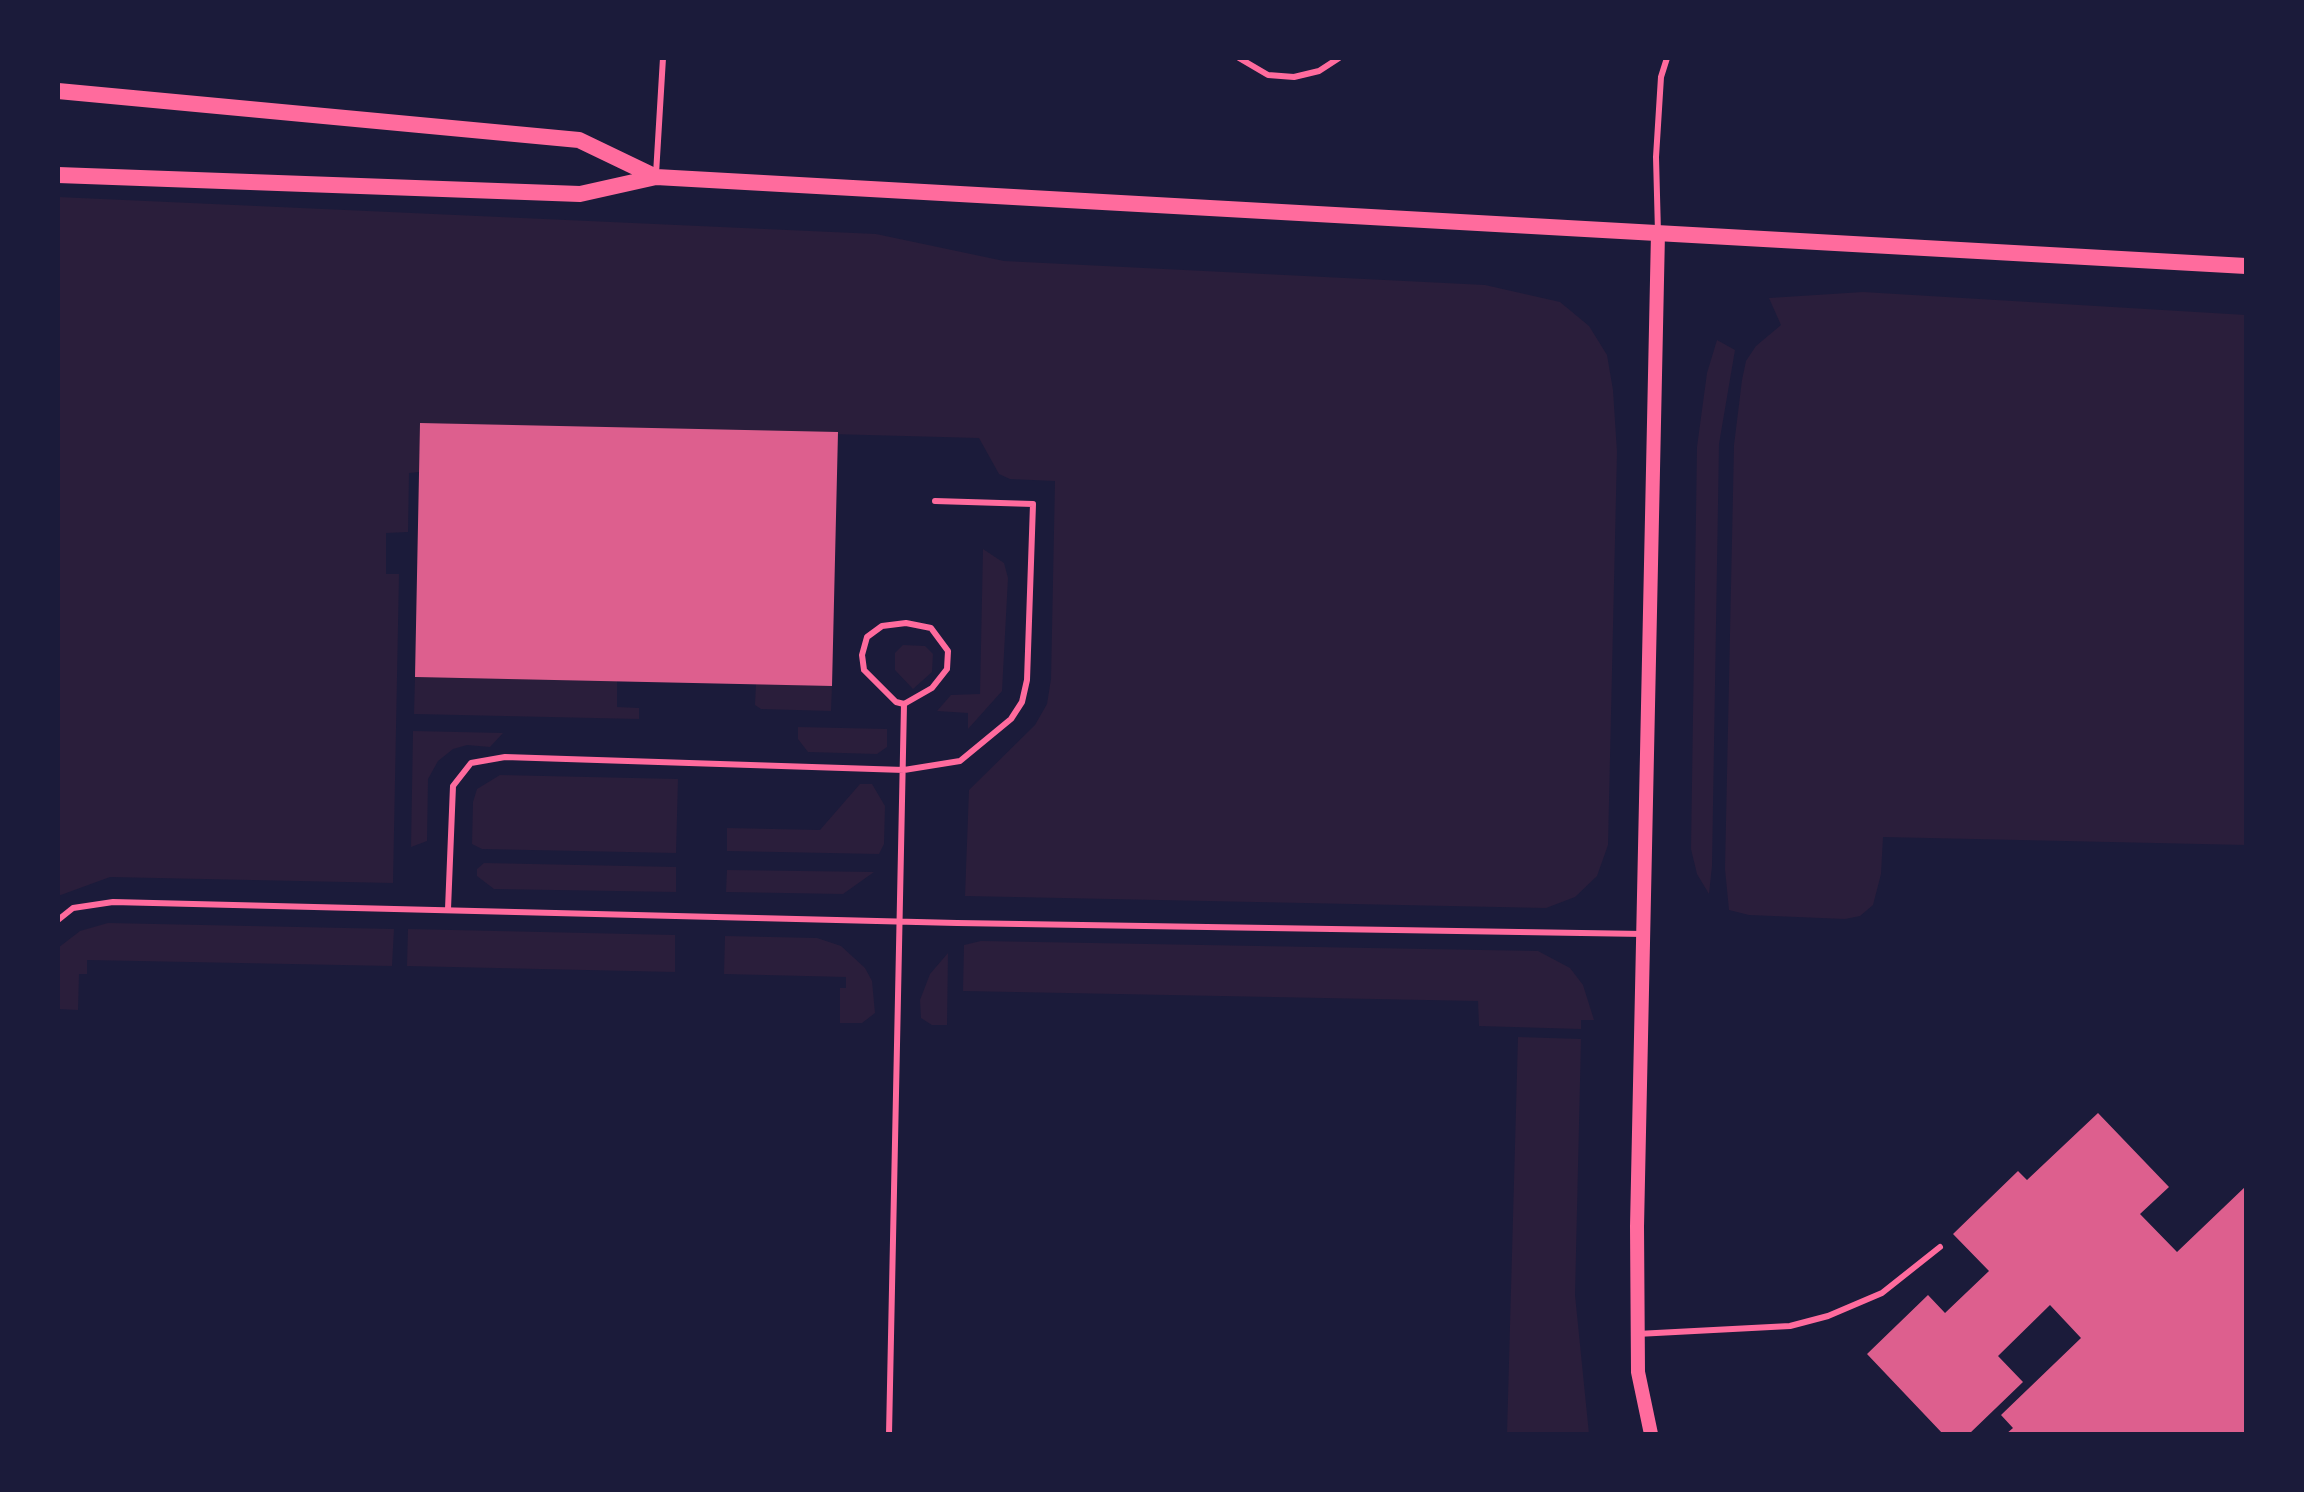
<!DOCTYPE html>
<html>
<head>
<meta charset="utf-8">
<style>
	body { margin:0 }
	#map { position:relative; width:2304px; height:1492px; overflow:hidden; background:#1b1b3a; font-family:"IBM Plex Sans",sans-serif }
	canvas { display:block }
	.frame { position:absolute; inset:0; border:60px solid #1b1b3a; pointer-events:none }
</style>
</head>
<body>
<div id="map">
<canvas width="2304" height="1492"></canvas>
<div class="frame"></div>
</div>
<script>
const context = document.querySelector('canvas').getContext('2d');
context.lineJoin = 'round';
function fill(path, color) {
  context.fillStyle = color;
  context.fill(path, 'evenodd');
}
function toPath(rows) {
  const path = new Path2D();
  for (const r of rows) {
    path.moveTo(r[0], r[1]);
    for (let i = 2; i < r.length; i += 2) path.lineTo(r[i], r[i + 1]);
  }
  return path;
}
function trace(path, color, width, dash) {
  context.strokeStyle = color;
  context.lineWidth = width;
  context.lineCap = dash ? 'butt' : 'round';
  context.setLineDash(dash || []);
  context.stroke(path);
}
const green = toPath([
	[58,197,876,234,1004,261,1485,285,1560,302,1589,326,1607,355,1613,390,1617,452,1608,845,1597,876,1575,897,1546,908,965,896,969,790,1035,725,1047,704,1051,679,1055,481,1010,479,999,474,979,438,421,423,419,472,409,473,408,532,386,533,386,574,399,574,393,883,110,877,58,896],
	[1863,292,2246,315,2246,845,1883,837,1881,874,1873,905,1860,916,1845,919,1749,915,1729,910,1725,869,1734,445,1742,380,1746,361,1756,346,1781,325,1769,298],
	[1717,340,1735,350,1719,444,1712,866,1709,894,1697,874,1691,849,1697,447,1707,373],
	[983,549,1004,563,1008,578,1002,691,968,729,968,713,937,711,951,695,980,694],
	[903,645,925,646,933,654,932,672,913,689,895,670,895,653],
	[415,677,617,681,617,707,639,708,639,719,414,714],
	[756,684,832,686,831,711,761,709,755,705],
	[798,727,887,729,887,747,877,754,808,752,798,739],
	[413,731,503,733,490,747,467,745,453,749,438,761,428,779,427,841,411,847],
	[500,775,678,779,676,853,482,849,472,844,473,802,477,789],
	[860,784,872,784,885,806,884,844,879,854,727,851,727,828,820,830],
	[484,863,676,867,676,892,494,889,477,876,477,869],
	[727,870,874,872,843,894,726,892],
	[108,923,394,929,392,966,87,960,87,974,79,974,78,1010,58,1009,58,948,80,931],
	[408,929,675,935,675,972,407,966],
	[725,936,817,938,841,946,865,968,872,981,875,1013,862,1023,840,1023,840,988,846,988,846,977,724,974],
	[981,941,1538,951,1570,968,1583,985,1594,1020,1581,1020,1581,1029,1479,1026,1478,1001,963,991,964,945],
	[948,953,947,1025,932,1025,921,1018,920,1000,930,974],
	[1518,1037,1581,1039,1575,1295,1589,1434,1507,1434]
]);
const building = toPath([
	[420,423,838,432,832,686,415,677],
	[2098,1113,2169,1187,2140,1214,2177,1252,2246,1186,2246,1434,2006,1434,2013,1428,2001,1415,2081,1338,2050,1305,1998,1356,2023,1382,1969,1434,1943,1434,1867,1354,1928,1295,1945,1313,1989,1271,1953,1234,2018,1171,2027,1180]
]);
const service = toPath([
	[1239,58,1268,75,1294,77,1319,71,1339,58],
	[656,174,663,58],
	[1658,233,1656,157,1661,77,1667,58],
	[906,623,931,628,948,651,947,669,932,688,904,704,896,702,864,670,862,655,867,637,882,626,906,623],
	[448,909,453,786,471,763,505,757,904,770,960,761,1011,719,1022,702,1027,680,1033,504,935,501],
	[58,920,73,908,113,902,957,923,1644,934],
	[1637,1334,1790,1326,1828,1316,1882,1293,1940,1247],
	[889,1434,904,704]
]);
const tertiary = toPath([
	[1651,1434,1638,1372,1637,1226,1658,233]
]);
const secondary = toPath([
	[58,91,579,140,656,177],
	[58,175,580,194,656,177,2246,266]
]);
fill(green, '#2a1e3b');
fill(building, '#dd5f8e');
trace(service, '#ff6b9d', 6);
trace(tertiary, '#ff6b9d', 14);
trace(secondary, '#ff6b9d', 16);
</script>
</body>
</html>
